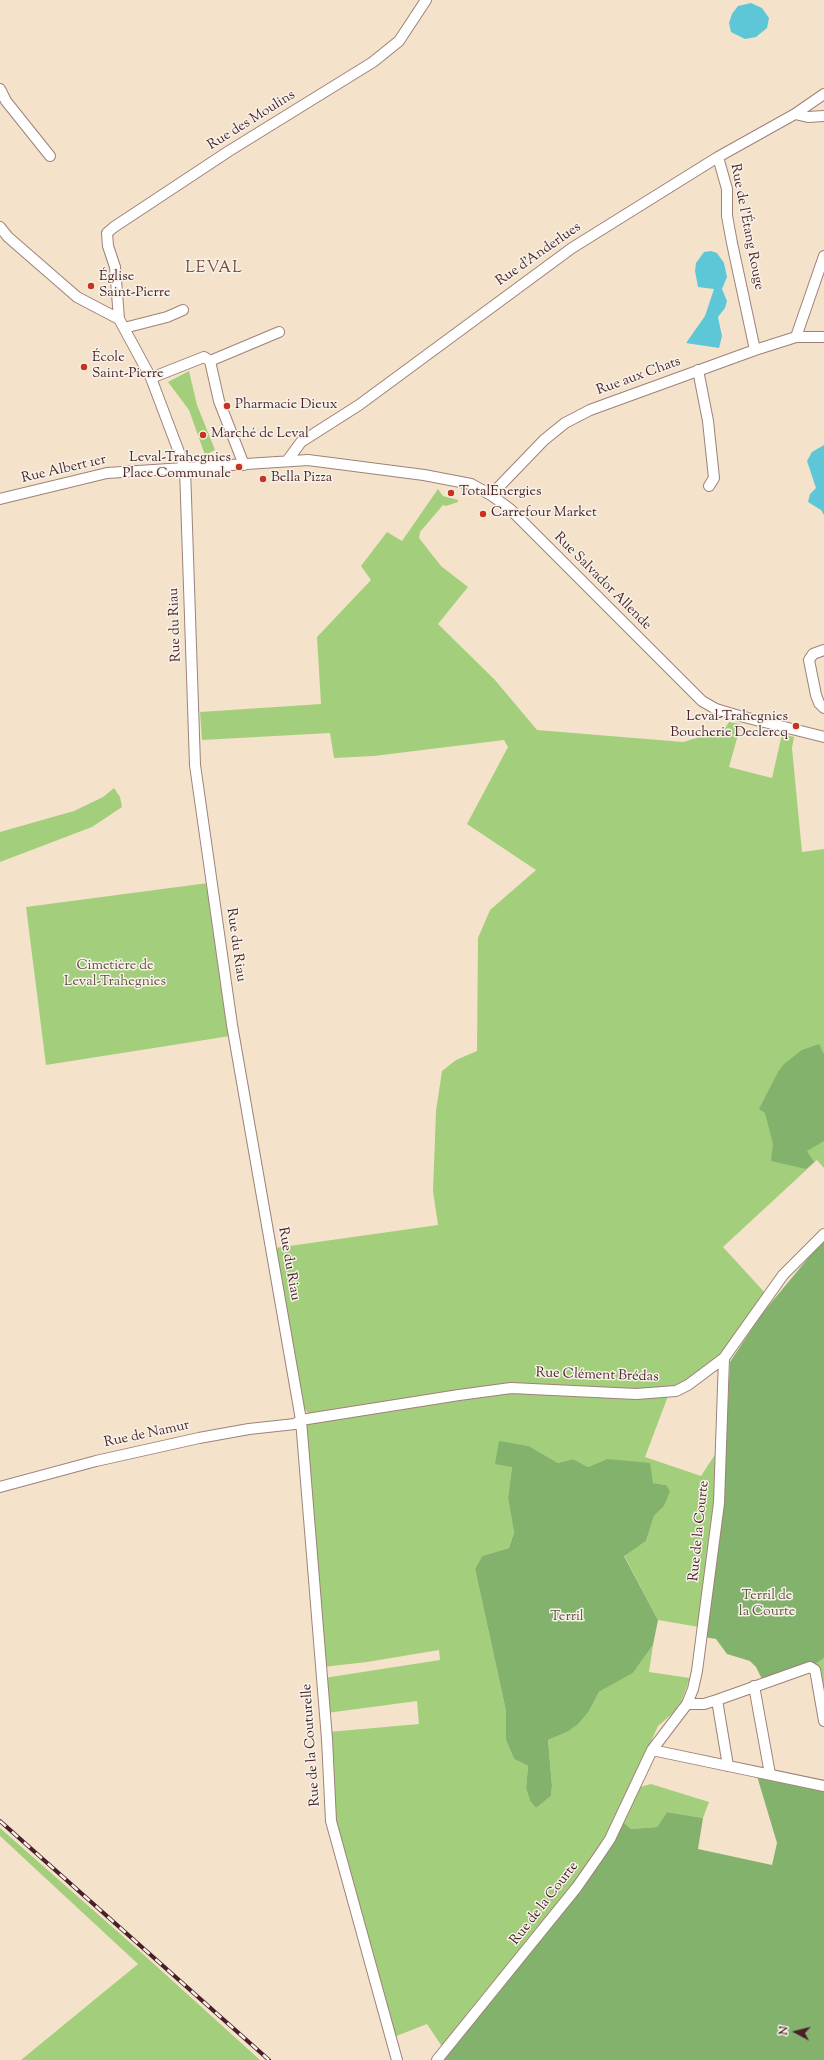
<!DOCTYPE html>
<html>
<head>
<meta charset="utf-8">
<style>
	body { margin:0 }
	#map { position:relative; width:824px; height:2060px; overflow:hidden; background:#f4e3ca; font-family:"Sorts Mill Goudy",serif }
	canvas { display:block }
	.north { position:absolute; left:776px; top:2012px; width:40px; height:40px; -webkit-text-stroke:3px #f7f3e8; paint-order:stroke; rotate:277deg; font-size:11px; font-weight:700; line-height:16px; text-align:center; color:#4a1f2b }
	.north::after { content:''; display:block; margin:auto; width:14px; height:18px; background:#4a1f2b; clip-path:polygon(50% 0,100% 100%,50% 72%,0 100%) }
</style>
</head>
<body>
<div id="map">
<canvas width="824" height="2060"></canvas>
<div class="north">N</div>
</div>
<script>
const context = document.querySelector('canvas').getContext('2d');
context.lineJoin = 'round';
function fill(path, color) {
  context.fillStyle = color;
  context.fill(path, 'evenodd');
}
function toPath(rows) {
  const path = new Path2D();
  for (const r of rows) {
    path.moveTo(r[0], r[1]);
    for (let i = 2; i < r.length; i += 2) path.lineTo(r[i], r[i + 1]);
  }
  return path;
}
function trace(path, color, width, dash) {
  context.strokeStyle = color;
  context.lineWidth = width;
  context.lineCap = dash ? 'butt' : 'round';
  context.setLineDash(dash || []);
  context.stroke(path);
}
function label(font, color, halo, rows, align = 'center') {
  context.font = font + ' "Sorts Mill Goudy",serif';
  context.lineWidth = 3;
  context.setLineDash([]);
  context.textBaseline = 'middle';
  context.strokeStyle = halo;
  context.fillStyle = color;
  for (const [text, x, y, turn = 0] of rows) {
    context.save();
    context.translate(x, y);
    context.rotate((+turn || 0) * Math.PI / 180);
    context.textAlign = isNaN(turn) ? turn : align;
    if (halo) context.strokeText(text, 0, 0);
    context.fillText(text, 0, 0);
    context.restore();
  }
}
const green = toPath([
	[189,371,197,405,215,450,205,455,189,410,168,382],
	[438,489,443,496,458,500,458,502,446,506,443,505,420,532,419,538,441,566,468,587,438,624,495,680,537,730,683,742,724,730,729,722,741,724,729,767,772,778,782,734,794,737,792,748,802,852,824,849,824,1168,817,1160,723,1247,766,1294,725,1352,685,1383,657,1391,511,1385,309,1414,303,1407,275,1248,438,1225,433,1191,436,1111,442,1071,456,1060,477,1051,478,938,490,910,536,870,467,824,508,747,504,740,374,756,334,758,330,733,202,740,200,712,321,704,317,637,371,580,361,566,387,532,402,541],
	[114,788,120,797,122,807,92,827,0,862,0,832,74,811,103,797],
	[208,883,230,1036,46,1065,26,907],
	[505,1391,668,1396,645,1457,701,1476,718,1450,716,1493,699,1627,658,1620,624,1555,646,1541,654,1516,664,1506,666,1485,653,1483,607,1459,588,1467,573,1459,558,1463,529,1446,499,1442,512,1467,508,1498,514,1531,509,1548,482,1556,475,1569,506,1711,506,1740,514,1759,528,1766,526,1788,530,1801,536,1808,551,1796,552,1786,548,1740,567,1732,589,1711,599,1692,633,1673,653,1645,649,1672,690,1678,681,1702,673,1713,658,1726,608,1836,576,1883,443,2048,427,2024,394,2037,336,1834,329,1732,419,1724,417,1701,327,1713,324,1678,440,1660,439,1650,367,1662,323,1667,306,1426,308,1423],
	[824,1658,824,1704,814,1665],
	[651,1784,709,1802,703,1818,667,1812,657,1827,631,1829,623,1822,640,1787],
	[0,1828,143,1954,260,2060,21,2060,138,1964,0,1836]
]);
const forest = toPath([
	[819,1044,824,1054,824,1141,807,1151,814,1162,806,1169,771,1161,773,1144,765,1113,759,1109,778,1072,784,1064,802,1050],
	[824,1239,824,1658,814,1665,763,1681,756,1667,750,1661,727,1654,716,1639,704,1637,723,1504,730,1362,761,1315],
	[499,1441,529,1446,558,1463,573,1459,588,1467,607,1459,650,1463,653,1483,666,1485,670,1491,664,1506,654,1516,646,1541,624,1556,658,1620,653,1645,633,1673,599,1692,589,1711,578,1724,567,1732,548,1740,552,1786,551,1796,536,1808,530,1801,526,1788,528,1766,514,1759,506,1740,506,1711,475,1569,482,1556,509,1548,514,1532,508,1498,512,1467,495,1464],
	[757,1776,824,1791,824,2060,441,2060,623,1822,631,1829,657,1827,667,1812,703,1818,698,1849,772,1865,777,1843]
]);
const water = toPath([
	[751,3,762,8,769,18,767,28,756,37,745,39,731,32,729,23,732,14,738,6],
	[711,251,717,253,724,263,727,277,722,289,727,301,725,308,718,317,722,336,719,348,686,343,705,316,714,289,698,287,695,271,696,263,704,252],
	[824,445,824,515,821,510,808,502,810,494,816,488,807,461,812,452]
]);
const minor = toPath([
	[0,89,6,101,50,156],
	[795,114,808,117,824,116],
	[718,157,727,189,727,216,732,243,755,350],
	[0,227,8,237,77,297,119,319],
	[124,328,167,317,183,310],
	[796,337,824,256],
	[210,361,279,332],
	[698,370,708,421,714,478,709,486],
	[151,378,204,357,210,361,219,401,244,465],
	[287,461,301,442,359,405,572,248,718,157,795,114,824,94],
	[491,495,544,440,565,423,590,410,755,350,796,337,824,337],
	[0,499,107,473,308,460,424,475,471,484,491,495,510,509,702,701,716,709,736,715,824,737],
	[824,650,813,654,809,660,816,695,819,703,824,708],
	[0,1487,96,1461,199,1438,249,1429,295,1424,301,1420,459,1395,511,1388,636,1394,676,1391,688,1385,724,1358,783,1275,824,1234],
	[754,1686,770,1774],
	[717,1700,728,1766],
	[687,1704,704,1704,717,1700,810,1667,815,1670,816,1675,824,1721],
	[652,1750,824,1786],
	[397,2060,331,1821,327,1739,301,1420,232,1025,195,765,185,468,151,378,119,319,115,267,108,246,107,233,114,227,229,151,373,62,399,41,426,0],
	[437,2060,577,1887,600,1854,610,1839,652,1750,687,1704,693,1689,697,1671,719,1503,724,1358]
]);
const rail = toPath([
	[0,1821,269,2060]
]);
const markers = [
	[91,286,4,"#c8321e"],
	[84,367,4,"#c8321e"],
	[227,406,4,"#c8321e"],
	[203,435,4,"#c8321e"],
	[239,467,4,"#c8321e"],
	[263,479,4,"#c8321e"],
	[451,493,4,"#c8321e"],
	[483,514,4,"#c8321e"],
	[796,726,4,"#c8321e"]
];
const streetNames = [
	["Rue des Moulins",252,121,-32],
	["Rue de l'Étang Rouge",746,227,79],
	["Rue d'Anderlues",539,255,-35],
	["Rue aux Chats",639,377,-20],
	["Rue Albert 1er",64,470,-13],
	["Rue Salvador Allende",602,582,45],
	["Rue du Riau",176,625,-92],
	["Rue du Riau",235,945,82],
	["Rue du Riau",288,1264,80],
	["Rue Clément Brédas",597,1376,2],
	["Rue de Namur",147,1435,-12],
	["Rue de la Courte",700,1531,-84],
	["Rue de la Couturelle",312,1745,-94],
	["Rue de la Courte",545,1904,-52]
];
const poiNames = [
	["Église",99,278],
	["Saint-Pierre",99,294],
	["École",92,359],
	["Saint-Pierre",92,375],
	["Pharmacie Dieux",235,406],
	["Marché de Leval",211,435],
	["Leval-Trahegnies",231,459,"right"],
	["Place Communale",231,475,"right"],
	["Bella Pizza",271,479],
	["TotalEnergies",459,493],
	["Carrefour Market",491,514],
	["Leval-Trahegnies",788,718,"right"],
	["Boucherie Declercq",788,734,"right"]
];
const parkNames = [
	["Cimetière de",115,967],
	["Leval-Trahegnies",115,983],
	["Terril de",767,1597],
	["la Courte",767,1613],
	["Terril",567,1618]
];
const quarterNames = [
	["LEVAL",214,269]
];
fill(green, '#a3cf7c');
fill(forest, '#82b26c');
fill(water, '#5dc7d8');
trace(minor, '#9f817a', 12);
trace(minor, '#fff', 10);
trace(rail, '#4a1f2b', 4);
trace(rail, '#f7f3e8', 2.5, [8]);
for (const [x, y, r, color] of markers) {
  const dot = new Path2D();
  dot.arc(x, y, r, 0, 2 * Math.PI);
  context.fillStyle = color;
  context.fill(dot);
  trace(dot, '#f7f3e8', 1.5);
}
label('14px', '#4a1f2b', '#f7f3e8', streetNames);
label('14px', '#4a1f2b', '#f7f3e8', poiNames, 'left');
label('14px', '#655443', '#f7f3e8', parkNames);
context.letterSpacing = '1px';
label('16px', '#784d4c', '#f7f3e8', quarterNames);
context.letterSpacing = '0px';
</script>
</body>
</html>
